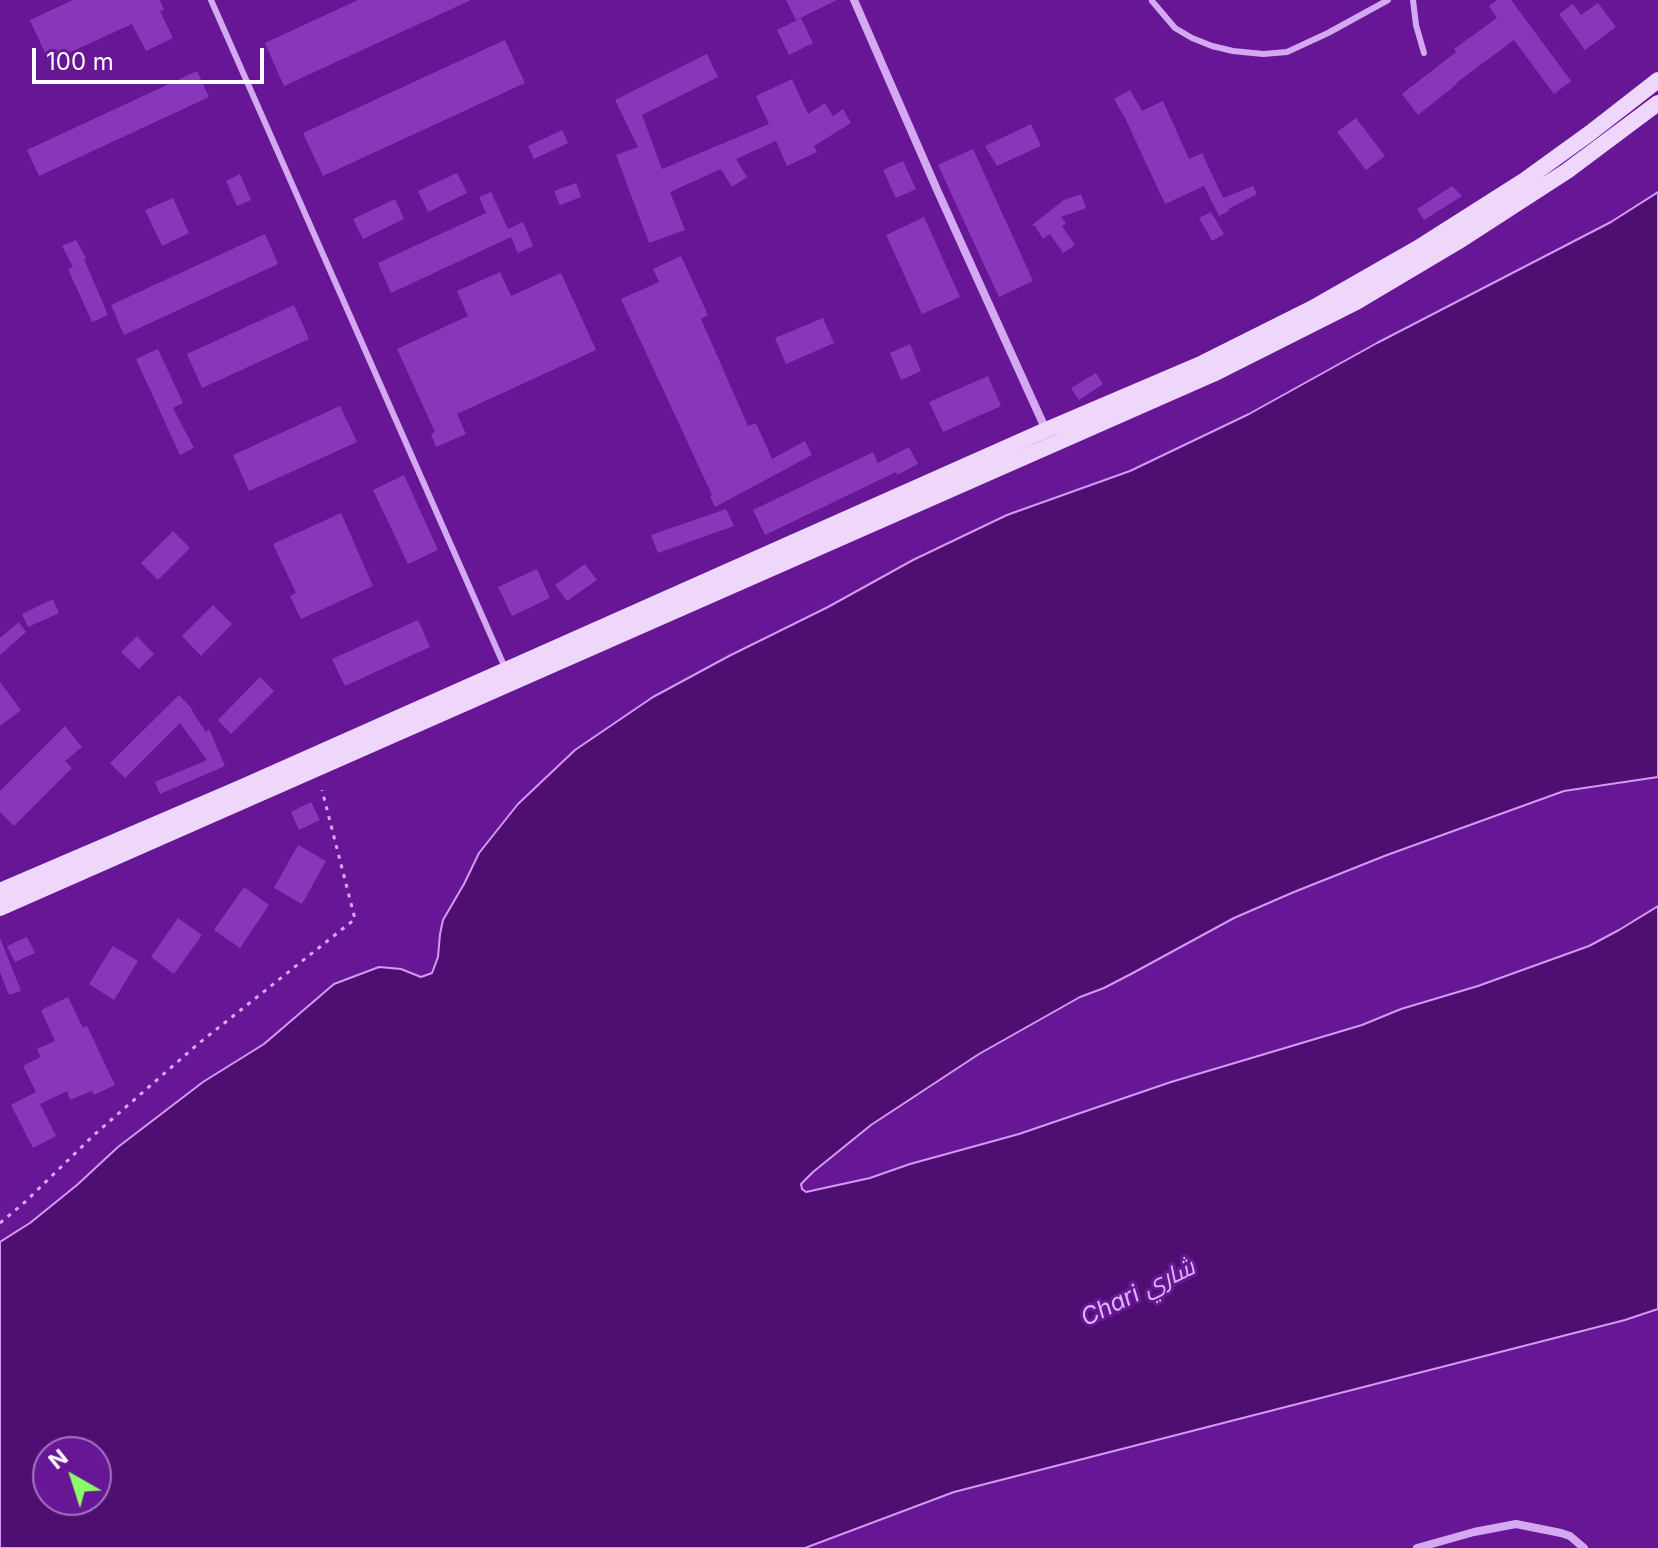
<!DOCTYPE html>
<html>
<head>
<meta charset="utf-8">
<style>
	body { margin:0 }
	#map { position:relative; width:1658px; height:1548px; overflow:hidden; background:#671795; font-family:Inter,sans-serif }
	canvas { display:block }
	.north { position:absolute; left:32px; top:1436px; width:80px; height:80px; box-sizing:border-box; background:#671795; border:2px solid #a474bf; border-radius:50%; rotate:321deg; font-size:22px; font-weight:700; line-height:32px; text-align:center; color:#fff }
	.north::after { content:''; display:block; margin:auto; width:28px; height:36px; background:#89ff69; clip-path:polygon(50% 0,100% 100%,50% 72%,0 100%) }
	.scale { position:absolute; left:32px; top:48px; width:232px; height:36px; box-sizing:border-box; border:4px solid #fff; border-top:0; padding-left:10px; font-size:24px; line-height:28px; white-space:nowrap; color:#fff; -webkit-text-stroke:6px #671795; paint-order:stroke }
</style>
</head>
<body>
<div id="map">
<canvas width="1658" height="1548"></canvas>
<div class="north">N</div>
<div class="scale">100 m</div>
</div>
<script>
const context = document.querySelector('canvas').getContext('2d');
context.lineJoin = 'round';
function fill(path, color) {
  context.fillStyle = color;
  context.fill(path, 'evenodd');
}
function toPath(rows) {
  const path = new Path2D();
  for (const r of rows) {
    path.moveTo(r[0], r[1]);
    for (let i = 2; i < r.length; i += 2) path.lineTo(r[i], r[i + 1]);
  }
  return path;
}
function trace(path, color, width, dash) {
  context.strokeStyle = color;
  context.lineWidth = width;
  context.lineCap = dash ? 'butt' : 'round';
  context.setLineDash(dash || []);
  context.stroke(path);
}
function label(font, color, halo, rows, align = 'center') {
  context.font = font + ' Inter,Cairo,sans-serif';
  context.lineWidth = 6;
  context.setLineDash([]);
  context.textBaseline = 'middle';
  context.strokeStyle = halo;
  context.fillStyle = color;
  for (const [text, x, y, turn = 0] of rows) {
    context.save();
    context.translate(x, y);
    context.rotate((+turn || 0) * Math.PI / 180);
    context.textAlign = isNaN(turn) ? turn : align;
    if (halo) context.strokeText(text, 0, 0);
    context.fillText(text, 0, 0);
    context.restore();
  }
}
const water = toPath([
	[1658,192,1658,777,1564,791,1387,855,1294,892,1234,918,1131,974,1104,988,1080,997,979,1054,871,1125,813,1172,801,1184,802,1189,806,1192,870,1178,910,1164,1019,1134,1171,1082,1362,1025,1401,1009,1478,986,1589,946,1619,930,1658,906,1658,1309,1625,1320,954,1492,805,1548,0,1548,0,1242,30,1223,77,1185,118,1147,203,1082,264,1044,334,984,379,967,401,969,421,977,432,973,438,957,440,934,443,920,464,884,479,853,518,804,575,750,653,697,729,656,828,607,913,560,1007,515,1130,471,1249,414,1377,343,1611,222,1658,192],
	[96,1452,96,1500,48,1500,48,1452,96,1452]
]);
const building = toPath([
	[73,0,160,0,164,10,160,11,173,38,146,51,132,24,49,62,30,20],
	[358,0,471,0,284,86,265,43],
	[786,0,837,0,796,20],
	[1497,0,1511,0,1571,81,1554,94,1514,40,1456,83,1457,84,1418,115,1402,94,1456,52,1454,49,1497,18,1489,6],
	[1598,3,1616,27,1585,50,1559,14,1573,4,1581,15],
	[801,18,813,43,789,55,777,30],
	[505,40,525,83,323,176,303,133],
	[707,54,718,77,642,115,662,169,769,124,756,96,792,79,808,114,825,103,833,116,843,109,851,123,814,146,817,152,787,166,776,141,736,159,747,177,732,187,721,169,670,192,685,230,649,243,616,155,638,147,615,100],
	[197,71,209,97,39,176,27,150],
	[1130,90,1142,111,1163,101,1189,159,1202,153,1223,198,1253,186,1257,194,1228,209,1229,211,1219,216,1204,186,1165,204,1126,120,1114,99],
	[1356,118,1385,156,1366,170,1337,132],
	[1031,124,1041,146,997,166,985,146],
	[562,130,568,143,534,159,528,146],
	[973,149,1033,281,999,297,938,165],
	[903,161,916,189,896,198,883,170],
	[457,173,467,193,428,212,418,191],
	[240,174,251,200,237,206,226,181],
	[576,183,581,197,560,205,554,191],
	[1452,186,1462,196,1424,220,1417,209],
	[491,192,508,229,523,222,533,246,518,253,511,237,391,293,378,263,486,213,479,197],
	[1081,194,1086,208,1061,217,1066,223,1062,226,1075,245,1063,253,1050,234,1043,239,1035,226,1032,225,1064,200],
	[173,198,189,233,162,246,145,210],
	[395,199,404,219,363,239,353,219],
	[1211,212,1224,234,1212,241,1199,218],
	[924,217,960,297,922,314,886,235],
	[265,234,278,264,124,335,111,305],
	[76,240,86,258,84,259,108,315,92,322,68,269,73,267,62,246],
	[681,256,708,315,701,319,748,426,756,423,772,459,805,441,812,455,715,507,710,496,712,495,621,299,659,282,653,269],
	[500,272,511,296,561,273,596,350,457,414,466,434,436,447,431,434,435,432,397,349,468,316,457,291],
	[294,305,309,339,202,388,187,354],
	[823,318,834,343,786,364,775,338],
	[910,344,921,371,901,380,890,353],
	[158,349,183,403,173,408,194,448,180,455,136,359],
	[1096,373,1103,384,1079,400,1071,388],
	[988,376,1001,406,943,432,929,402],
	[340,406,357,442,249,491,233,455],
	[909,447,918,464,897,475,896,472,765,535,753,510,873,452,878,463],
	[404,475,438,550,408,564,373,490],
	[726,509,734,526,658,553,651,535],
	[341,513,373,586,301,619,290,596,296,593,273,544],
	[173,531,190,548,158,580,141,563],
	[585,564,597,580,567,601,555,585],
	[537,569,550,598,512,616,498,587],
	[53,599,59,613,28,627,22,614],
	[213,605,232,624,201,656,182,636],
	[418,620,430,647,345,686,332,659],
	[19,622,26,632,0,655,0,638],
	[137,636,154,654,139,669,121,652],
	[260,677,274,691,231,734,218,720],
	[0,682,21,710,0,726],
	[179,695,193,710,192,711,206,732,209,729,225,766,160,794,155,782,207,760,180,723,125,778,110,763],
	[65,726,82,747,65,761,72,768,14,826,0,812,0,791],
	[311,802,320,820,299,830,291,812],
	[298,845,326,861,302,904,274,888],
	[244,887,269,905,240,948,214,930],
	[178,918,202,935,174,974,151,957],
	[27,937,35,953,15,962,7,946],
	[0,938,21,991,9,995,0,972],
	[113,946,138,961,114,1000,89,984],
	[68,997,83,1028,87,1026,115,1085,94,1095,92,1091,70,1100,67,1091,40,1104,56,1136,33,1148,11,1105,36,1092,23,1066,41,1057,37,1049,55,1041,41,1010]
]);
const path = toPath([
	[0,1223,25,1202,95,1134,198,1044,355,919,322,790]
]);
const lane = toPath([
	[211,0,506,670],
	[1413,0,1416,25,1424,53],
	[1152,1,1175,28,1192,38,1212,46,1233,51,1263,54,1287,52,1328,33,1388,0]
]);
const street = toPath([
	[854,0,938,192,1046,430],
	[1417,1548,1474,1532,1516,1524,1561,1533,1570,1536,1584,1548]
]);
const secondary = toPath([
	[0,891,240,788,1046,430,1203,363,1313,308,1418,248,1525,180,1590,133,1658,80],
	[0,908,1213,374,1356,302,1462,239,1567,171,1658,103]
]);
const waterNames = [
	["Chari شاري",1138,1293,-26]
];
fill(water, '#4f0f72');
trace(water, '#d19bf3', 2);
fill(building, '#8937ba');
trace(path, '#d5a9f1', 3, [4, 6]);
trace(lane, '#d5a9f1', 6);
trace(street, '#d5a9f1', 8);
trace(secondary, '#eed7fb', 16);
label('italic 24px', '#deb5f7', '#671795', waterNames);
</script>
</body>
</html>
